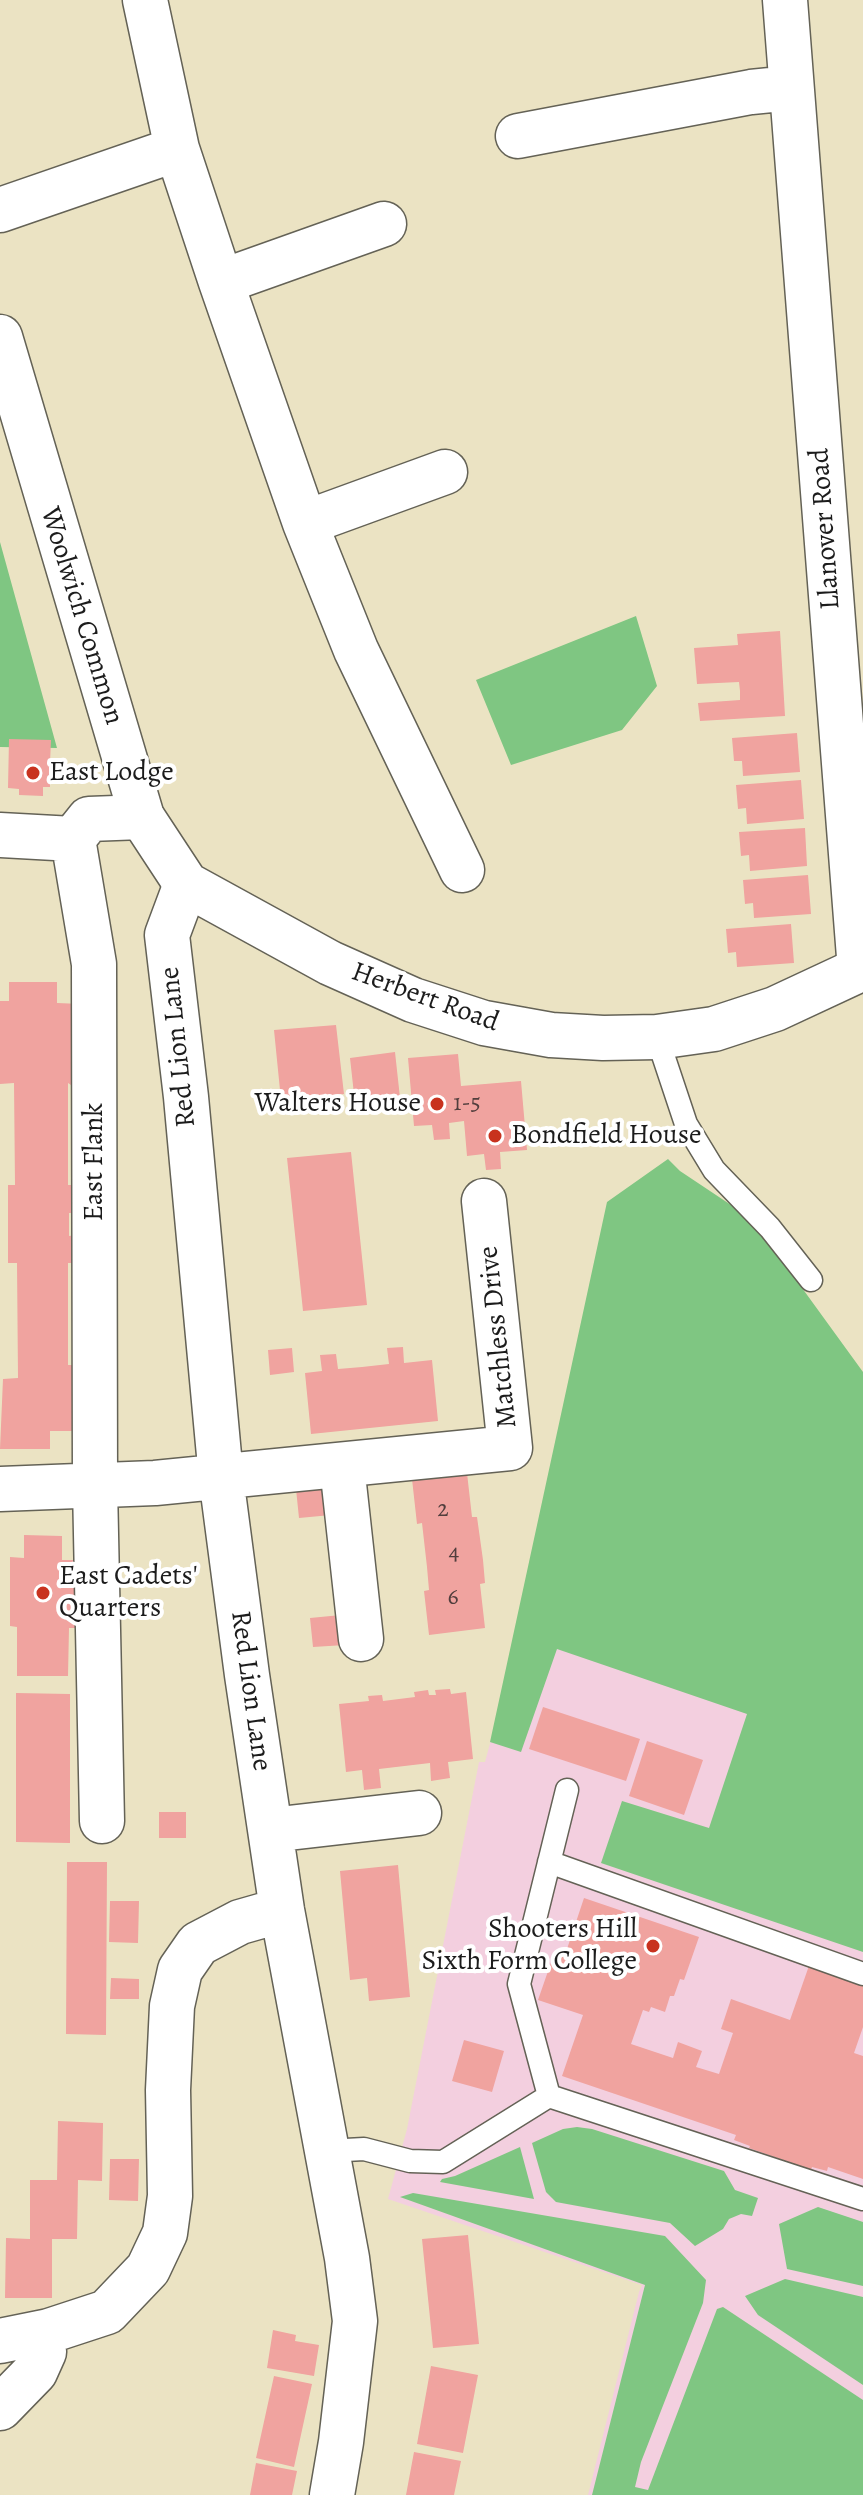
<!DOCTYPE html>
<html>
<head>
<meta charset="utf-8">
<style>
	body { margin:0 }
	canvas { display:block; background:#ebe3c3 }
</style>
</head>
<body>
<canvas width="863" height="2495"></canvas>
<script>
const context = document.querySelector('canvas').getContext('2d');
context.lineJoin = 'round';
function fill(path, color) {
  context.fillStyle = color;
  context.fill(path, 'evenodd');
}
function toPath(rows) {
  const path = new Path2D();
  for (const r of rows) {
    path.moveTo(r[0], r[1]);
    for (let i = 2; i < r.length; i += 2) path.lineTo(r[i], r[i + 1]);
  }
  return path;
}
function trace(path, color, width, dash) {
  context.strokeStyle = color;
  context.lineWidth = width;
  context.lineCap = dash ? 'butt' : 'round';
  context.setLineDash(dash || []);
  context.stroke(path);
}
function label(font, color, halo, rows, align = 'center') {
  context.font = font + ' Alegreya,serif';
  context.lineWidth = 8;
  context.setLineDash([]);
  context.textBaseline = 'middle';
  context.strokeStyle = halo;
  context.fillStyle = color;
  for (const [text, x, y, turn = 0] of rows) {
    context.save();
    context.translate(x, y);
    context.rotate((+turn || 0) * Math.PI / 180);
    context.textAlign = isNaN(turn) ? turn : align;
    if (halo) context.strokeText(text, 0, 0);
    context.fillText(text, 0, 0);
    context.restore();
  }
}
const built = toPath([
	[668,1159,863,1386,863,2495,588,2495,639,2292,642,2285,388,2199,407,2129,479,1762,485,1762,523,1621]
]);
const green = toPath([
	[0,542,57,748,0,747],
	[636,616,657,686,622,730,511,765,476,680],
	[668,1159,680,1171,752,1219,863,1372,863,1952,601,1863,622,1801,709,1828,747,1714,557,1649,521,1752,490,1742,607,1202],
	[577,2127,592,2129,724,2171,735,2190,758,2198,752,2216,741,2214,729,2219,723,2229,695,2246,670,2223,556,2202,546,2192,532,2143,563,2129],
	[520,2147,534,2199,440,2182,442,2179,455,2176],
	[413,2193,665,2236,706,2280,703,2303,641,2462,635,2487,648,2490,717,2309,723,2307,863,2400,863,2495,592,2495,645,2285,400,2197],
	[818,2207,863,2222,863,2286,787,2269,779,2224],
	[785,2279,863,2297,863,2385,758,2315,745,2296]
]);
const building = toPath([
	[780,631,785,716,700,721,698,703,740,700,740,691,739,682,697,684,694,648,738,645,737,634],
	[797,733,800,772,743,776,742,761,734,761,732,738],
	[9,739,51,740,50,763,56,766,58,780,50,783,50,787,43,787,43,796,19,795,19,789,8,788],
	[801,780,804,819,747,824,746,808,738,809,736,785],
	[805,828,807,866,750,871,749,855,741,856,739,832],
	[808,875,811,914,754,918,753,903,745,904,743,880],
	[791,924,794,963,737,967,736,952,728,953,726,929],
	[9,982,57,982,57,1003,81,1004,81,1059,71,1059,71,1085,68,1083,68,1185,76,1185,76,1213,69,1213,69,1236,76,1235,76,1263,68,1263,68,1365,75,1365,75,1431,50,1431,50,1449,0,1449,3,1379,18,1378,17,1263,8,1263,8,1185,15,1185,14,1083,0,1084,0,1001,9,1001],
	[336,1025,344,1094,281,1100,274,1030],
	[395,1052,401,1107,356,1112,350,1058],
	[458,1054,461,1086,521,1081,527,1150,500,1152,501,1169,486,1170,484,1154,467,1156,464,1121,449,1123,450,1139,434,1140,432,1125,414,1126,408,1058],
	[351,1152,367,1305,303,1311,287,1158],
	[403,1347,404,1363,432,1360,438,1421,311,1434,305,1373,322,1371,320,1355,336,1354,338,1369,362,1367,389,1364,387,1348],
	[292,1348,294,1372,270,1375,268,1350],
	[467,1473,472,1517,477,1517,483,1560,485,1583,480,1584,485,1628,429,1635,424,1591,429,1590,427,1567,422,1523,417,1524,412,1479],
	[329,1486,331,1515,299,1518,296,1489],
	[24,1535,62,1536,62,1560,75,1560,75,1628,69,1628,68,1676,17,1676,17,1627,10,1626,10,1557,24,1558],
	[341,1615,345,1645,313,1647,310,1618],
	[450,1689,451,1694,466,1692,473,1759,448,1762,450,1778,431,1781,430,1763,379,1769,381,1788,364,1790,362,1770,346,1772,339,1704,369,1701,368,1696,382,1695,383,1701,415,1697,414,1692,428,1690,429,1695,436,1695,435,1690],
	[16,1693,70,1694,70,1843,16,1842],
	[543,1707,640,1739,626,1781,529,1749],
	[647,1741,703,1760,684,1815,629,1796],
	[159,1812,186,1812,186,1838,159,1838],
	[67,1862,107,1862,106,2035,66,2034],
	[398,1865,410,1997,369,2001,367,1978,350,1980,340,1871],
	[584,1898,699,1937,684,1980,680,1979,674,1996,670,1996,665,2012,651,2007,649,2012,643,2010,631,2044,673,2058,678,2042,702,2051,696,2067,719,2074,733,2033,721,2029,731,1999,790,2020,811,1960,863,1978,863,2027,854,2053,863,2056,863,2179,828,2167,827,2171,812,2167,811,2170,749,2148,750,2146,734,2140,736,2135,562,2076,583,2015,538,2000,555,1951,565,1955],
	[110,1901,139,1901,138,1943,109,1942],
	[111,1978,139,1979,139,1999,110,1999],
	[464,2040,504,2051,492,2092,452,2081],
	[58,2121,103,2123,102,2181,78,2180,77,2239,52,2239,52,2298,5,2298,6,2238,30,2239,30,2180,57,2180],
	[110,2159,139,2159,138,2201,109,2200],
	[468,2235,479,2344,433,2348,422,2239],
	[273,2330,296,2335,295,2341,319,2345,314,2376,267,2368],
	[431,2366,478,2375,463,2453,417,2444],
	[274,2376,312,2384,294,2467,256,2458],
	[414,2452,461,2461,454,2495,406,2495],
	[256,2463,297,2471,292,2495,250,2495]
]);
const lane = toPath([
	[657,1037,686,1124,714,1170,770,1228,811,1280],
	[549,1862,863,1974],
	[549,2096,863,2199],
	[327,2151,364,2149,410,2161,443,2162,549,2096,519,1984,567,1790]
]);
const street = toPath([
	[145,0,177,149,221,282],
	[785,0,860,970],
	[518,136,751,92,791,88],
	[0,210,177,149],
	[445,472,305,523,356,650,462,870],
	[305,523,221,282,384,224],
	[0,835,73,839,89,819,142,817],
	[73,839,94,964,95,1486,102,1821],
	[186,884,167,935,186,1097,221,1477,247,1675,282,1910,347,2258,355,2321,341,2442,332,2495],
	[342,1466,361,1639],
	[0,1489,155,1483,510,1448,484,1201],
	[271,1830,419,1813],
	[0,2341,49,2331,107,2312,148,2269,165,2233,170,2196,168,2090,172,2006,180,1970,198,1944,240,1922,282,1910],
	[0,2408,35,2372,44,2352,40,2333]
]);
const secondary = toPath([
	[0,337,142,817,186,884,330,963,413,1000,484,1023,551,1035,603,1038,657,1037,714,1029,775,1009,863,968]
]);
const markers = [
	[33,773,8,"#c8321e"],
	[437,1104,8,"#c8321e"],
	[495,1136,8,"#c8321e"],
	[43,1593,8,"#c8321e"],
	[653,1946,8,"#c8321e"]
];
const numberNames = [
	["1-5",467,1104],
	["2",443,1510],
	["4",454,1553],
	["6",453,1598]
];
const streetNames = [
	["Llanover Road",826,529,-94],
	["Woolwich Common",81,616,73],
	["Herbert Road",425,998,20],
	["Red Lion Lane",179,1047,-96],
	["East Flank",95,1162,-90],
	["Matchless Drive",499,1337,-96],
	["Red Lion Lane",250,1691,82]
];
const poiNames = [
	["East Lodge",49,773],
	["Walters House",421,1104,"right"],
	["Bondfield House",511,1136],
	["East Cadets'",59,1577],
	["Quarters",59,1609],
	["Shooters Hill",637,1930,"right"],
	["Sixth Form College",637,1962,"right"]
];
fill(built, '#f3cfdf');
fill(green, '#7fc682');
fill(building, '#f0a39f');
trace(lane, '#646256', 25);
trace(street, '#646256', 47);
trace(secondary, '#646256', 47);
trace(lane, '#fff', 22);
trace(street, '#fff', 44);
trace(secondary, '#fff', 44);
for (const [x, y, r, color] of markers) {
  const dot = new Path2D();
  dot.arc(x, y, r, 0, 2 * Math.PI);
  context.fillStyle = color;
  context.fill(dot);
  trace(dot, '#fff', 3);
}
label('24px', '#513e3d', null, numberNames);
label('28px', '#1c1c1c', '#fff', streetNames);
label('28px', '#1c1c1c', '#fff', poiNames, 'left');
</script>
</body>
</html>
